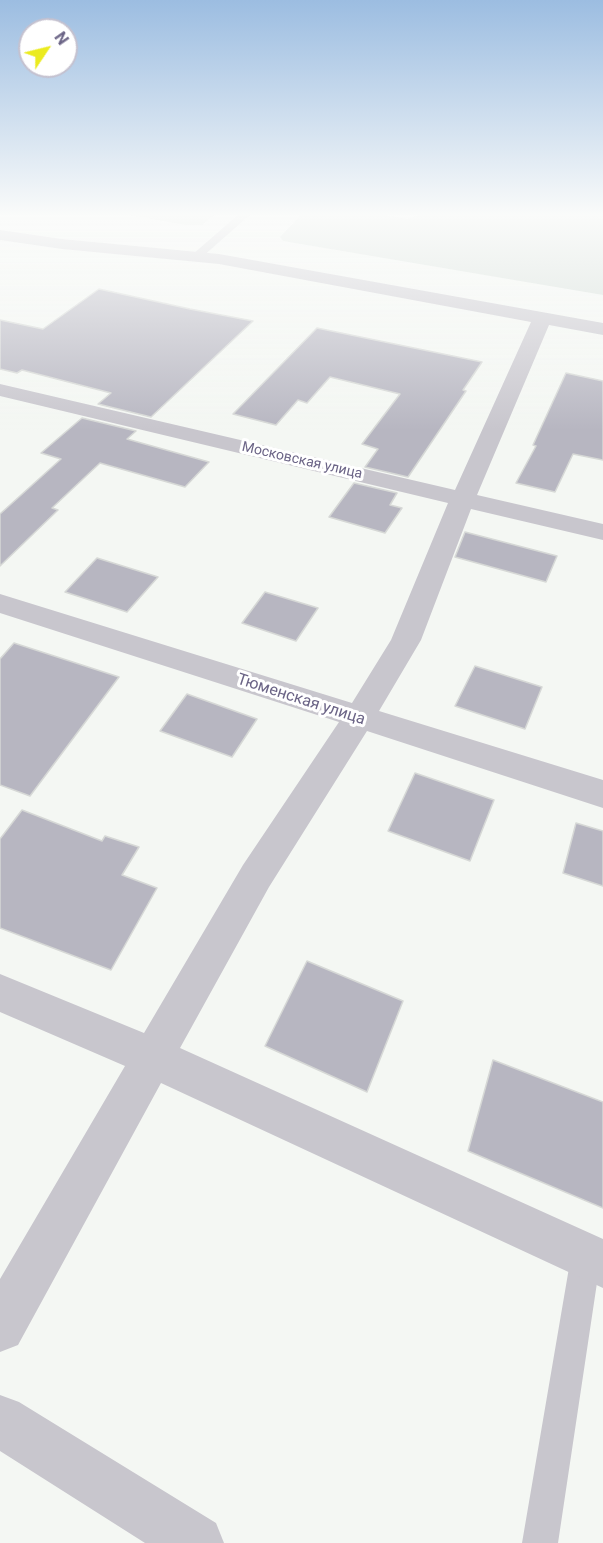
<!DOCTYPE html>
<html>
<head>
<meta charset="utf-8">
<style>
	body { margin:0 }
	#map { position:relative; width:603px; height:1543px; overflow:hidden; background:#f4f7f3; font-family:Roboto,sans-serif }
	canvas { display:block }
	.north { position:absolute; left:18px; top:18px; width:60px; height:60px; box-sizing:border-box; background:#fff; border:2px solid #c4c1cf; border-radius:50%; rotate:55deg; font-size:16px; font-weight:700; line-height:24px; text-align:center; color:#6b6486 }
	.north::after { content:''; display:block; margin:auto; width:21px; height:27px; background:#ebeb1f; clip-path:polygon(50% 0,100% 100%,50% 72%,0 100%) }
</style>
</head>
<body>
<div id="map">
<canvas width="603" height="1543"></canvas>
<div class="north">N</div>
</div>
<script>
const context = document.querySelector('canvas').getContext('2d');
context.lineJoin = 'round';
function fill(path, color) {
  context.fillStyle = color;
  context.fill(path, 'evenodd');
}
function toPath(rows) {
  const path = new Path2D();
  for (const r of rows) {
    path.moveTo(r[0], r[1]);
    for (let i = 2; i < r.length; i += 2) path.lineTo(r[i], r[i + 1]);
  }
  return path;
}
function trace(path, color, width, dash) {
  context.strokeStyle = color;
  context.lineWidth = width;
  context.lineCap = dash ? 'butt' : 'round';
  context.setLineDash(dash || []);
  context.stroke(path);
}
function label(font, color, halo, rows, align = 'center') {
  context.font = font + ' Roboto,sans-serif';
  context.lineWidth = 6;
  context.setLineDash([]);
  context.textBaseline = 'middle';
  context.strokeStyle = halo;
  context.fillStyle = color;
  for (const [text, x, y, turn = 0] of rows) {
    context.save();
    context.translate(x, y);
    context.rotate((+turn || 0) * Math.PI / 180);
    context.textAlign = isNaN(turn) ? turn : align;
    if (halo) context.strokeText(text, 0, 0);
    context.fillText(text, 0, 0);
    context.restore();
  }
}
const green = toPath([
	[124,214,215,214,202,225,186,225],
	[302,214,376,214,407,219,424,214,603,214,603,295,283,241,280,237]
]);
const building = toPath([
	[99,289,190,309,253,321,151,417,98,404,111,393,22,370,17,373,0,369,0,320,43,329,99,289],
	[317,328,482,362,463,390,466,391,408,477,365,467,378,449,362,444,400,394,330,377,307,403,298,400,276,425,233,414,317,328],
	[566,373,603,381,603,460,573,454,555,492,516,483,536,446,533,445,566,373],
	[82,418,136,431,127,439,209,462,185,487,100,463,52,508,58,510,0,566,0,514,61,459,41,453,82,418],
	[354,483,397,493,390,505,402,508,385,533,329,517,354,483],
	[465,532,557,556,546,582,455,557,465,532],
	[97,558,158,577,127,612,65,592,97,558],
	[265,592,318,608,296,641,242,623,265,592],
	[14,643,119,677,30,796,0,785,0,659,14,643],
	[475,666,542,687,525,729,455,706,475,666],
	[187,694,257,719,232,757,160,731,187,694],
	[415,773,494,800,470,861,388,831,415,773],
	[22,810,102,841,105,836,139,847,122,875,157,888,111,970,0,928,0,839,22,810],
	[576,823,603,831,603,886,563,873,576,823],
	[307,961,403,1001,367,1092,265,1046,307,961],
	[493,1060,603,1102,603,1208,468,1151,493,1060]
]);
const lane = toPath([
	[239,214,251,214,201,258,193,258,193,254,239,214],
	[586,1241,597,1245,601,1256,558,1543,522,1543,571,1256,575,1245,586,1241]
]);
const street = toPath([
	[0,230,62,239,219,254,603,323,603,335,549,325,477,495,603,524,603,540,471,509,421,640,379,711,603,780,603,808,367,731,269,887,180,1048,603,1239,603,1288,161,1083,18,1345,0,1352,0,1279,125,1066,0,1012,0,974,144,1033,243,865,339,722,0,613,0,594,352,703,391,640,448,503,0,396,0,384,455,490,531,322,219,264,62,249,0,240,0,230],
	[0,1395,19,1402,216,1523,224,1543,145,1543,0,1451,0,1395]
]);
const farStreetnames = [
	["Московская улица",302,461,13]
];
const streetNames = [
	["Тюменская улица",301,700,18]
];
fill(green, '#d2dcd6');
fill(building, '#b7b6c1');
trace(building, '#d6d8d6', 1.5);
fill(lane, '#c8c6cd');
fill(street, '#c8c6cd');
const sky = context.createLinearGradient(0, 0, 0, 430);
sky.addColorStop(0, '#9cbde1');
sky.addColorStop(0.5, '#fafbfa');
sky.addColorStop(1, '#fafbfa00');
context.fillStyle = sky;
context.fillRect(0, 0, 603, 430);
label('14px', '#6b6486', '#fff', farStreetnames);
label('16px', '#6b6486', '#fff', streetNames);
</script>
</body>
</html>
